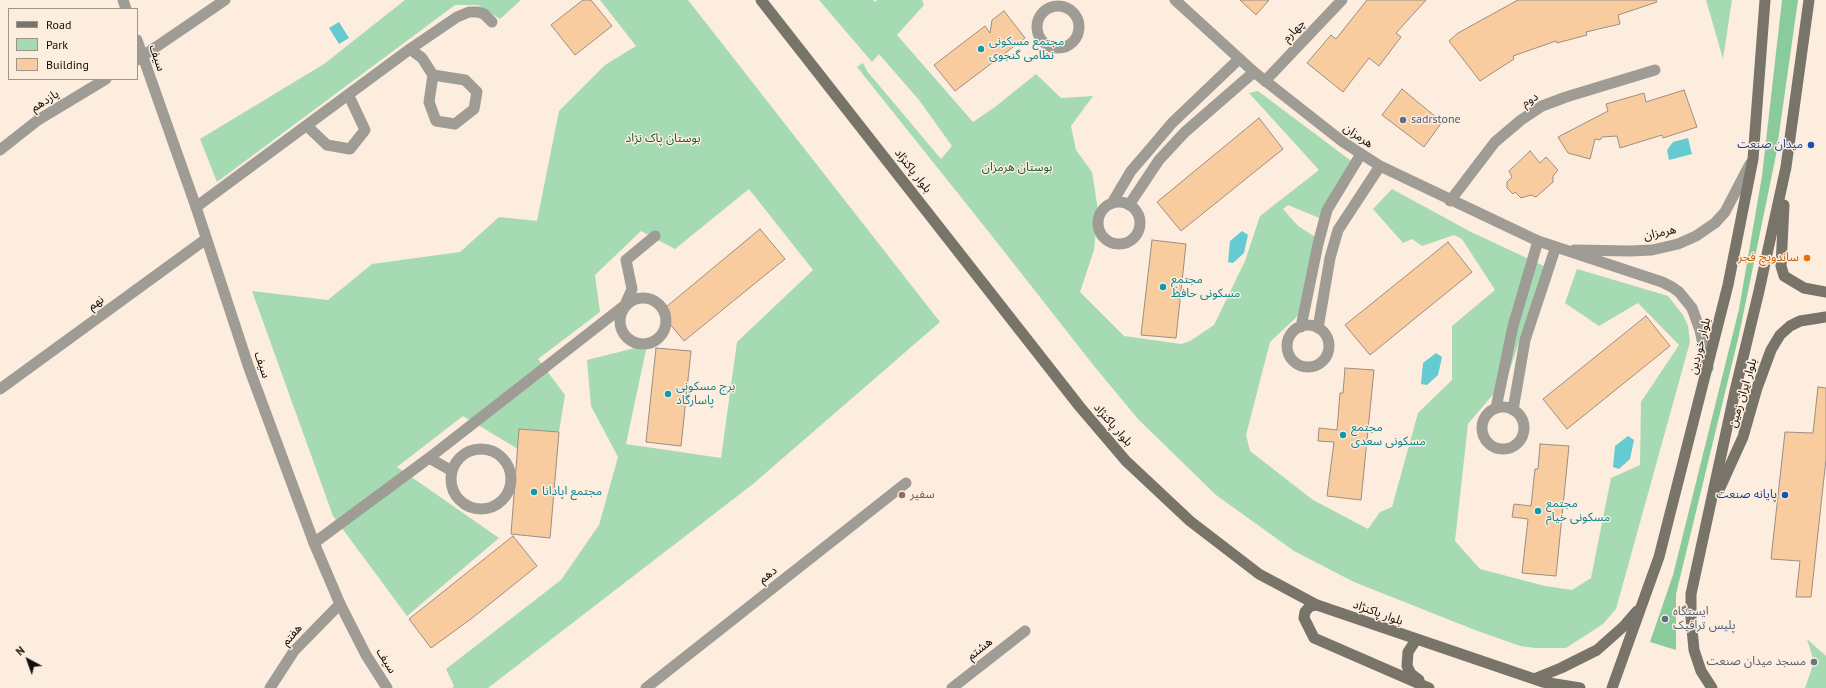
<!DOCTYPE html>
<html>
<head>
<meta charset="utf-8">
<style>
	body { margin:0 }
	#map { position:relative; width:1826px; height:688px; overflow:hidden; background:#fcedde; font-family:"PT Sans",sans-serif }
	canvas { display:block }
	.legend { position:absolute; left:8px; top:8px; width:130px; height:72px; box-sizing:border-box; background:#fcedde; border:1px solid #9f9489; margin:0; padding:5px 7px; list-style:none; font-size:12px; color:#130e09 }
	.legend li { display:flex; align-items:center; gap:8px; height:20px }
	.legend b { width:20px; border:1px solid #9f9489 }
	.north { position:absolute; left:8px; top:640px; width:40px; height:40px; -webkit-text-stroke:3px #fcedde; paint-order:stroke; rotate:319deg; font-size:11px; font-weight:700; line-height:16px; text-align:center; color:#130e09 }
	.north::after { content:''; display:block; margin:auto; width:14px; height:18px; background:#130e09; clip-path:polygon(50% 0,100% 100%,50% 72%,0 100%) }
</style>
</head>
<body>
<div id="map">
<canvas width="1826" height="688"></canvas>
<ul class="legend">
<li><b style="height:5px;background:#787469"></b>Road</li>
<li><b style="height:11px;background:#a6dab2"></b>Park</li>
<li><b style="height:11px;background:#f9cca0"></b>Building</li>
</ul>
<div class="north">N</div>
</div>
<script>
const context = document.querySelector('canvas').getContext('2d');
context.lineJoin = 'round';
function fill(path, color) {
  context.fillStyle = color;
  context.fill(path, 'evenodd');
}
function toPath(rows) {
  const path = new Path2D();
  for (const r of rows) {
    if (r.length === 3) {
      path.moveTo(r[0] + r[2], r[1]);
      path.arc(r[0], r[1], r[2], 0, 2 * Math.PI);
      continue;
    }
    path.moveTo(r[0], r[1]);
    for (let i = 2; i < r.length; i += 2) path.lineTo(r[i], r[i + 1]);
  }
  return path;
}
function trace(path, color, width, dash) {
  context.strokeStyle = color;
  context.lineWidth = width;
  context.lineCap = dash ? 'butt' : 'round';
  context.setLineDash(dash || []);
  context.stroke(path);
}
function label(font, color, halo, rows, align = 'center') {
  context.font = font + ' "PT Sans","Noto Sans Arabic",sans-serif';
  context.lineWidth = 3;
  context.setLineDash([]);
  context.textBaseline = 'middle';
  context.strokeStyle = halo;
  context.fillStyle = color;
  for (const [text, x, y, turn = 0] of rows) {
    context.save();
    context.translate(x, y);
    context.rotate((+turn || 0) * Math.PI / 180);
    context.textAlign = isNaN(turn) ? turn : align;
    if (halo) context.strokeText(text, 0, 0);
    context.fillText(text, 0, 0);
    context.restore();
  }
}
const green = toPath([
	[405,0,521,0,500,19,478,5,455,5,217,182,200,139,324,64],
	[600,0,688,0,940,322,753,484,488,688,452,688,454,686,446,669,561,580,599,525,618,457,591,406,587,360,647,345,626,444,721,458,737,342,813,270,749,189,675,249,641,231,595,275,600,312,538,359,565,395,559,432,520,429,518,449,463,416,397,467,499,538,407,616,333,516,252,291,328,300,372,264,460,252,499,217,537,221,559,111,605,65,636,46],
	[819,0,873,0,875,2,877,0,922,0,924,5,897,35,973,122,995,107,1036,74,1061,98,1093,96,1071,126,1076,150,1092,172,1098,210,1094,250,1080,292,1124,336,1181,344,1190,341,1214,325,1245,261,1260,216,1319,170,1249,93,1258,91,1358,166,1324,220,1288,205,1283,209,1298,226,1320,240,1303,311,1270,342,1246,435,1250,451,1313,500,1368,529,1380,512,1392,507,1418,413,1452,380,1452,326,1495,290,1462,239,1454,235,1422,246,1412,239,1403,243,1373,209,1392,189,1471,232,1544,266,1507,378,1468,424,1455,541,1480,569,1545,586,1572,590,1591,578,1611,478,1640,465,1641,402,1679,345,1638,303,1599,326,1565,303,1577,269,1668,296,1683,315,1688,326,1690,342,1616,609,1603,624,1566,648,1535,648,1520,646,1475,630,1354,582,1294,551,1216,495,1138,419,1094,366,992,236,857,67,863,63,867,71,941,159,952,146,919,100,879,54,872,62],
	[1706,0,1732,0,1723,59],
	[1807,639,1826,656,1826,688,1805,688,1814,662]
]);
const forest = toPath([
	[1782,0,1798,0,1776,155,1739,335,1676,594,1676,650,1650,642,1673,575,1739,309,1762,176]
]);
const water = toPath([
	[339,22,349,38,339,44,329,28],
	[1688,138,1692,154,1669,160,1667,150,1673,142],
	[1242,231,1248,235,1244,253,1233,263,1228,262,1230,241],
	[1436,353,1442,357,1438,375,1427,385,1421,384,1423,363],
	[1628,436,1634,440,1630,459,1619,469,1613,467,1615,446]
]);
const building = toPath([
	[583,0,591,0,612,26,575,55,551,25,583,0],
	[1240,0,1269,0,1256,15,1240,0],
	[1367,0,1426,0,1396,33,1401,37,1379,66,1369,58,1343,92,1307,63,1331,35,1336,39,1367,0],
	[1518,0,1656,0,1657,2,1618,15,1620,24,1586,32,1587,35,1557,43,1556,41,1513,56,1514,59,1480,81,1449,41,1458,33,1518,0],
	[1004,11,1025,38,955,91,934,65,985,26,990,33,992,20,1004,11],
	[1402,89,1442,122,1424,147,1382,115,1402,89],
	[1684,90,1697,127,1663,138,1662,135,1620,148,1617,136,1602,137,1600,140,1595,139,1590,159,1568,153,1558,137,1608,111,1606,104,1644,93,1646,102,1684,90],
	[1259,118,1283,149,1181,231,1157,202,1259,118],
	[1530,151,1540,163,1546,157,1558,170,1553,176,1553,182,1536,197,1531,195,1521,198,1515,192,1513,194,1507,188,1507,182,1512,177,1509,171,1530,151],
	[760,229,785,259,684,341,660,312,760,229],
	[1152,240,1186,244,1176,338,1141,335,1152,240],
	[1448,242,1472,272,1370,355,1345,325,1448,242],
	[1646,316,1670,346,1567,429,1543,399,1646,316],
	[656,348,691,351,681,446,646,442,656,348],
	[1345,368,1374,370,1361,500,1327,496,1334,442,1318,441,1319,428,1337,430,1340,393,1343,393,1345,368],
	[1818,387,1826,388,1826,459,1811,597,1796,597,1800,561,1771,559,1785,432,1813,433,1818,387],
	[519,429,559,432,550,538,511,534,519,429],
	[1540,444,1569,446,1556,576,1522,573,1528,519,1512,517,1514,504,1531,506,1535,469,1538,469,1540,444],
	[513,536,537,566,471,619,431,648,409,619,513,536]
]);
const minor = toPath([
	[1058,27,21],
	[410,49,422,58,433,75,429,102,436,121,455,124,474,109,477,92,465,80,433,75],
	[137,60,225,0],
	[1265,81,1342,0],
	[307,126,327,145,350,149,365,130,349,96],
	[0,150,38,120,106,79],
	[1450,201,1495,142,1521,120,1542,106,1566,97,1655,70],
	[1119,223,21],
	[1112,203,1131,171,1150,149,1172,123,1239,59],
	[1129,205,1159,160,1185,132,1254,72],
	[196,207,410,49,457,17,469,12,478,12,484,14,492,22],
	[643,321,23],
	[1308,346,21],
	[1301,327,1318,244,1327,210,1361,154],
	[1318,328,1330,258,1338,230,1380,166],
	[0,389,206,239],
	[1503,428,21],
	[1496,408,1513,326,1538,241],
	[1513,410,1525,340,1555,249],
	[481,479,30],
	[429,458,452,471],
	[314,543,429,458,625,305,632,289,626,260,655,236],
	[270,688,294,651,340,604],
	[646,688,906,483],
	[952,688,1025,631]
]);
const tertiary = toPath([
	[123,0,126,9],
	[1175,0,1254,72,1343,142,1380,166,1538,241,1662,282,1672,287,1679,292,1692,308,1700,330,1708,368],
	[137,40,196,207,249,368,314,543,340,604,366,655,387,688],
	[1574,250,1630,251,1652,250,1678,244,1696,236,1715,223,1725,212,1750,164]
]);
const secondary = toPath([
	[761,0,1080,407,1126,461,1190,521,1259,574,1317,605,1543,682,1580,688],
	[1784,205,1781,266,1784,276,1804,288,1826,292],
	[1719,490,1743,437,1757,388,1771,350,1780,335,1790,326,1800,321,1826,317],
	[1317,605,1310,606,1305,612,1304,618,1314,638,1429,688],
	[1416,640,1408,652,1407,666,1411,674,1419,680],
	[1534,679,1561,668,1597,650,1624,626,1637,611],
	[1612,688,1659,557,1728,285,1753,159,1765,0],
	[1712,688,1701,671,1694,650,1691,618,1691,594,1735,391,1759,291,1786,167,1809,0]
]);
const markers = [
	[981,49,4,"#0f9aa8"],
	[1403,120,4,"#5c6f8a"],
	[1811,145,4,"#1a4fb4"],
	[1807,258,4,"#e8710a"],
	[1163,287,4,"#0f9aa8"],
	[668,394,4,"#0f9aa8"],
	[1343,435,4,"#0f9aa8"],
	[534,492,4,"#0f9aa8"],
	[902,495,4,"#8d6e63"],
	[1785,495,4,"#1a4fb4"],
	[1538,511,4,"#0f9aa8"],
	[1665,619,4,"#5c6f8a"],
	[1814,662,4,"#6b7280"]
];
const streetNames = [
	["چهارم",1294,31,-46],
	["سیف",157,58,71],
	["دوم",1530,100,-30],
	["یازدهم",45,101,-32],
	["هرمزان",1358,136,34],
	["بلوار پاکنژاد",913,171,52],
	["هرمزان",1660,233,-12],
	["نهم",96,303,-36],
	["بلوار خوردین",1700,346,-76],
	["سیف",262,365,71],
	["بلوار ایران زمین",1743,393,-73],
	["بلوار پاکنژاد",1113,425,49],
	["دهم",768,575,-38],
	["بلوار پاکنژاد",1378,613,20],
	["هفتم",292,635,-49],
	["هشتم",980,649,-38],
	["سیف",386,661,58]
];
const cultureNames = [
	["مجتمع مسکونی",989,42],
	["نظامی گنجوی",989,56],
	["مجتمع",1171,280],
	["مسکونی حافظ",1171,294],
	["برج مسکونی",676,387],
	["پاسارگاد",676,401],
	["مجتمع",1351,428],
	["مسکونی سعدی",1351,442],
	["مجتمع اپادانا",542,492],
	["مجتمع",1546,504],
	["مسکونی خیام",1546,518]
];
const serviceNames = [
	["sadrstone",1411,120],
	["ایستگاه",1673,612],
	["پلیس ترافیک",1673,626]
];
const parkNames = [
	["بوستان پاک نژاد",663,139],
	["بوستان هرمزان",1017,168]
];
const transitNames = [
	["میدان صنعت",1803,145],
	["پایانه صنعت",1777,495]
];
const foodNames = [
	["ساندویچ فجر",1799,258]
];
const educationNames = [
	["سفیر",910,495]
];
const worshipNames = [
	["مسجد میدان صنعت",1806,662]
];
fill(green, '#a6dab2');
fill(forest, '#8acb9b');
fill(water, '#64cbd0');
fill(building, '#f9cca0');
trace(building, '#9c8e81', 1);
trace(minor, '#9e9c94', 11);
trace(tertiary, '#9e9c94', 11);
trace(secondary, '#787469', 11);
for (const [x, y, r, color] of markers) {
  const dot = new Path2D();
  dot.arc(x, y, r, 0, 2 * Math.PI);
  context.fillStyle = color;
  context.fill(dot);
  trace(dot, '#fcedde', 1.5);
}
label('12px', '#130e09', '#fcedde', streetNames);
label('12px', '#0d838f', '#fcedde', cultureNames, 'left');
label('12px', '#4e5e75', '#fcedde', serviceNames, 'left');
label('12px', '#155d31', '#fcedde', parkNames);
label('12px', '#164399', '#fcedde', transitNames, 'right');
label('12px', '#c56008', '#fcedde', foodNames, 'right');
label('12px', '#785e54', '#fcedde', educationNames, 'left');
label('12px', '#5b616d', '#fcedde', worshipNames, 'right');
</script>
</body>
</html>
